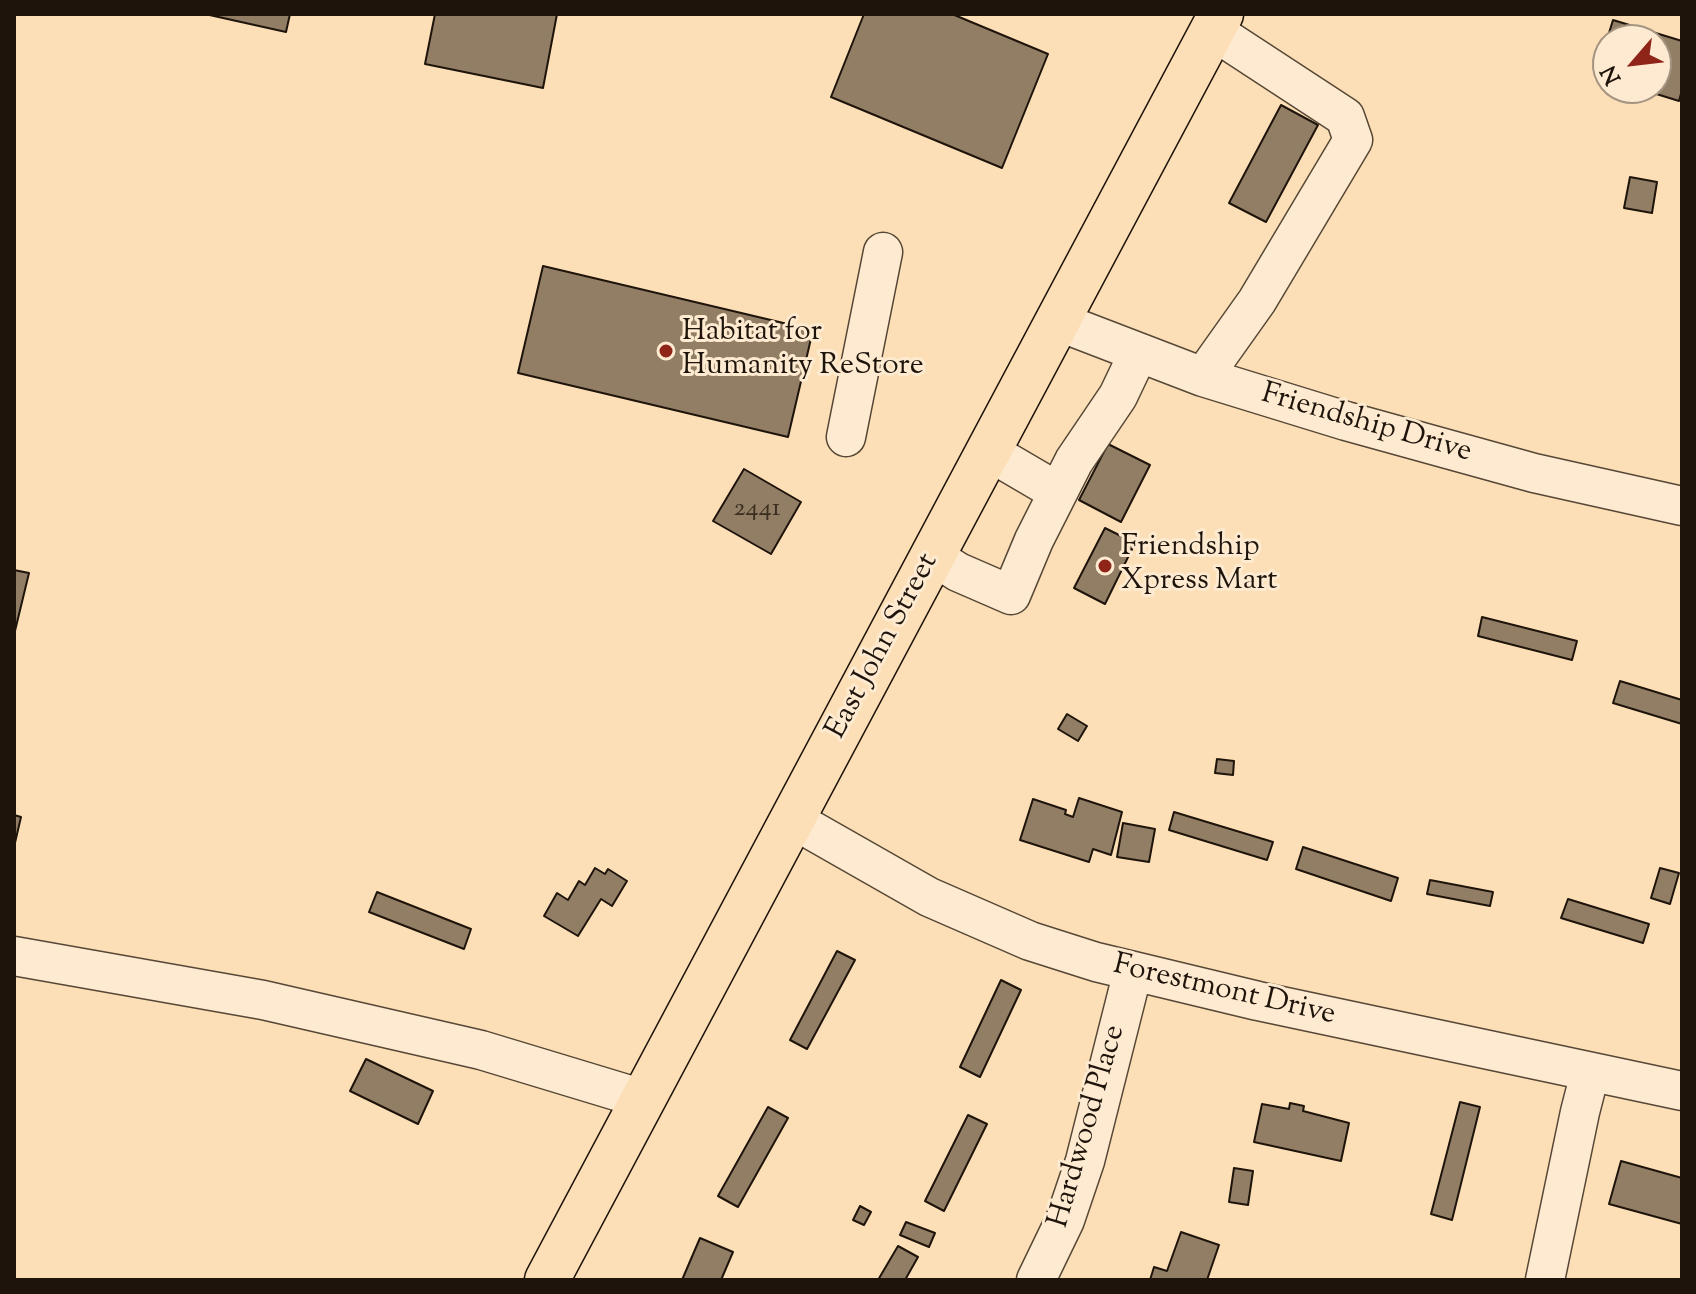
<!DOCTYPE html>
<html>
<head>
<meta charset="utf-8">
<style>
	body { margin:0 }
	#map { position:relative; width:1696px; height:1294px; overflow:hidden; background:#fcdfb6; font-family:"Sorts Mill Goudy",serif }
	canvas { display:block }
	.frame { position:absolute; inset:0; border:16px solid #1e140b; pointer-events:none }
	.north { position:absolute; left:1592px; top:24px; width:80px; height:80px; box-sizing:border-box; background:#fdead0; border:2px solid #a49481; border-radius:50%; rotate:242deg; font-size:22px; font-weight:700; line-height:32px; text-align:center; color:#1e140b }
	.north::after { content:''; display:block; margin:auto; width:28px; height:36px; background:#8f2418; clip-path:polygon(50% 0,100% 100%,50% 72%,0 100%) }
</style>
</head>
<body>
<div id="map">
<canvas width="1696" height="1294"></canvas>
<div class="frame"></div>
<div class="north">N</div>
</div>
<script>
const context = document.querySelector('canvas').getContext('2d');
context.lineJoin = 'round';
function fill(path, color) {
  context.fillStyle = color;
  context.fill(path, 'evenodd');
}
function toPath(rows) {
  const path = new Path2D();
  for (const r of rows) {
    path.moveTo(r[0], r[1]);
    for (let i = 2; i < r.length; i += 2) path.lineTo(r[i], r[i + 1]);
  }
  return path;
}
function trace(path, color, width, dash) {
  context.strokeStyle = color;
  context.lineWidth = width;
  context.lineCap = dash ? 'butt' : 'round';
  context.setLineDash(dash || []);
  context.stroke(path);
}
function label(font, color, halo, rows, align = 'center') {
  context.font = font + ' "Sorts Mill Goudy",serif';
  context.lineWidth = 6;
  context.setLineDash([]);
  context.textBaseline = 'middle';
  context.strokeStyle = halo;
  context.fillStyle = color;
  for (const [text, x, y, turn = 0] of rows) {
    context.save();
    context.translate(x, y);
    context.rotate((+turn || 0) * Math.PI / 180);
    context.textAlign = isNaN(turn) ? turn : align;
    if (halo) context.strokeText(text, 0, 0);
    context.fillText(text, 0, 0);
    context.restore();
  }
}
const building = toPath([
	[205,14,290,14,286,32,205,14],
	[435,14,557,14,543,88,425,64,435,14],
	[864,14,952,14,1048,54,1002,168,831,97,864,14],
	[1613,20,1682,41,1682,90,1679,101,1637,88,1656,88,1656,40,1608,40,1608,79,1596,75,1613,20],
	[1281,105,1318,125,1266,222,1229,203,1281,105],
	[1630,177,1657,182,1652,213,1624,208,1630,177],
	[543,266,813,330,788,437,518,373,543,266],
	[1108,444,1150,465,1121,522,1079,500,1108,444],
	[744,469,801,502,771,554,713,521,744,469],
	[1105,528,1135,543,1105,604,1074,588,1105,528],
	[14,570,29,573,14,635,14,570],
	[1482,617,1577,641,1572,660,1478,636,1482,617],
	[1620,681,1682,700,1682,724,1613,703,1620,681],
	[1067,714,1087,726,1078,741,1058,729,1067,714],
	[1217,759,1234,761,1233,775,1215,773,1217,759],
	[1079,798,1122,812,1111,855,1093,849,1089,862,1020,840,1033,799,1066,810,1065,814,1073,817,1079,798],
	[1174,812,1273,842,1267,860,1169,830,1174,812],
	[14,815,21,817,14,847,14,815],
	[1123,823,1155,829,1149,862,1117,857,1123,823],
	[1303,847,1398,878,1391,901,1296,869,1303,847],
	[595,868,605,874,608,869,627,881,612,906,601,899,578,936,544,916,557,893,568,900,579,881,585,885,595,868],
	[1660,868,1679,873,1670,904,1651,898,1660,868],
	[1430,880,1493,892,1490,906,1427,894,1430,880],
	[377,892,471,929,464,949,369,912,377,892],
	[1568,899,1649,924,1643,943,1561,918,1568,899],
	[837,951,855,960,807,1049,790,1040,837,951],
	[1001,980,1021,990,980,1077,960,1067,1001,980],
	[366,1059,433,1091,418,1124,350,1091,366,1059],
	[1460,1102,1480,1107,1452,1220,1431,1214,1460,1102],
	[1290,1103,1304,1106,1303,1111,1349,1123,1341,1161,1254,1142,1262,1104,1289,1109,1290,1103],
	[768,1107,788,1118,738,1207,718,1196,768,1107],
	[968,1115,987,1124,944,1211,925,1201,968,1115],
	[1621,1161,1682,1178,1682,1224,1609,1204,1621,1161],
	[1234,1168,1253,1171,1248,1205,1229,1202,1234,1168],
	[860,1206,871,1212,864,1225,853,1220,860,1206],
	[906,1222,935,1233,929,1247,900,1235,906,1222],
	[1181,1232,1219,1245,1207,1280,1150,1280,1154,1267,1167,1271,1181,1232],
	[700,1238,733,1252,721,1280,682,1280,700,1238],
	[898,1246,918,1257,905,1280,878,1280,898,1246]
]);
const minor = toPath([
	[1057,321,1203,377,1346,421,1534,473,1682,506],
	[1203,377,1257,301,1353,140,1345,117,1212,30],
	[846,437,883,252],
	[988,451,1058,492],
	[933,556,958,572,1011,595,1034,540,1074,461,1118,396,1138,354],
	[792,819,929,897,1030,941,1096,962,1258,1001,1682,1091],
	[14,956,263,1000,481,1050,643,1099],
	[1036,1280,1065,1220,1085,1161,1133,971],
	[1545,1280,1580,1112,1590,1073]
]);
const major = toPath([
	[547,1280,1221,14]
]);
const markers = [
	[666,351,8,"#8f2418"],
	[1105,566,8,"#8f2418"]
];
const numberNames = [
	["2441",757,511]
];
const poiNames = [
	["Habitat for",682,334],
	["Humanity ReStore",682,368],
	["Friendship",1121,549],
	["Xpress Mart",1121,583]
];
const streetNames = [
	["Friendship Drive",1366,425,16],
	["East John Street",884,647,-62],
	["Forestmont Drive",1224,992,13],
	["Hardwood Place",1089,1127,-74]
];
fill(building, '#917e64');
trace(building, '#1e140b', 2);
trace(minor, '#564736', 41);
trace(major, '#1e140b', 47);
trace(minor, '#fdead0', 38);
trace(major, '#fcdfb6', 44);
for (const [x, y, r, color] of markers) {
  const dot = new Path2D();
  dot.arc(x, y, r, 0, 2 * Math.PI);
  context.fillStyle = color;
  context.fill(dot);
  trace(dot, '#fdead0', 3);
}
label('26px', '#3b2e21', null, numberNames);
label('30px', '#1e140b', '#fdead0', poiNames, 'left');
label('30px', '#1e140b', '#fdead0', streetNames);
</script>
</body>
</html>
